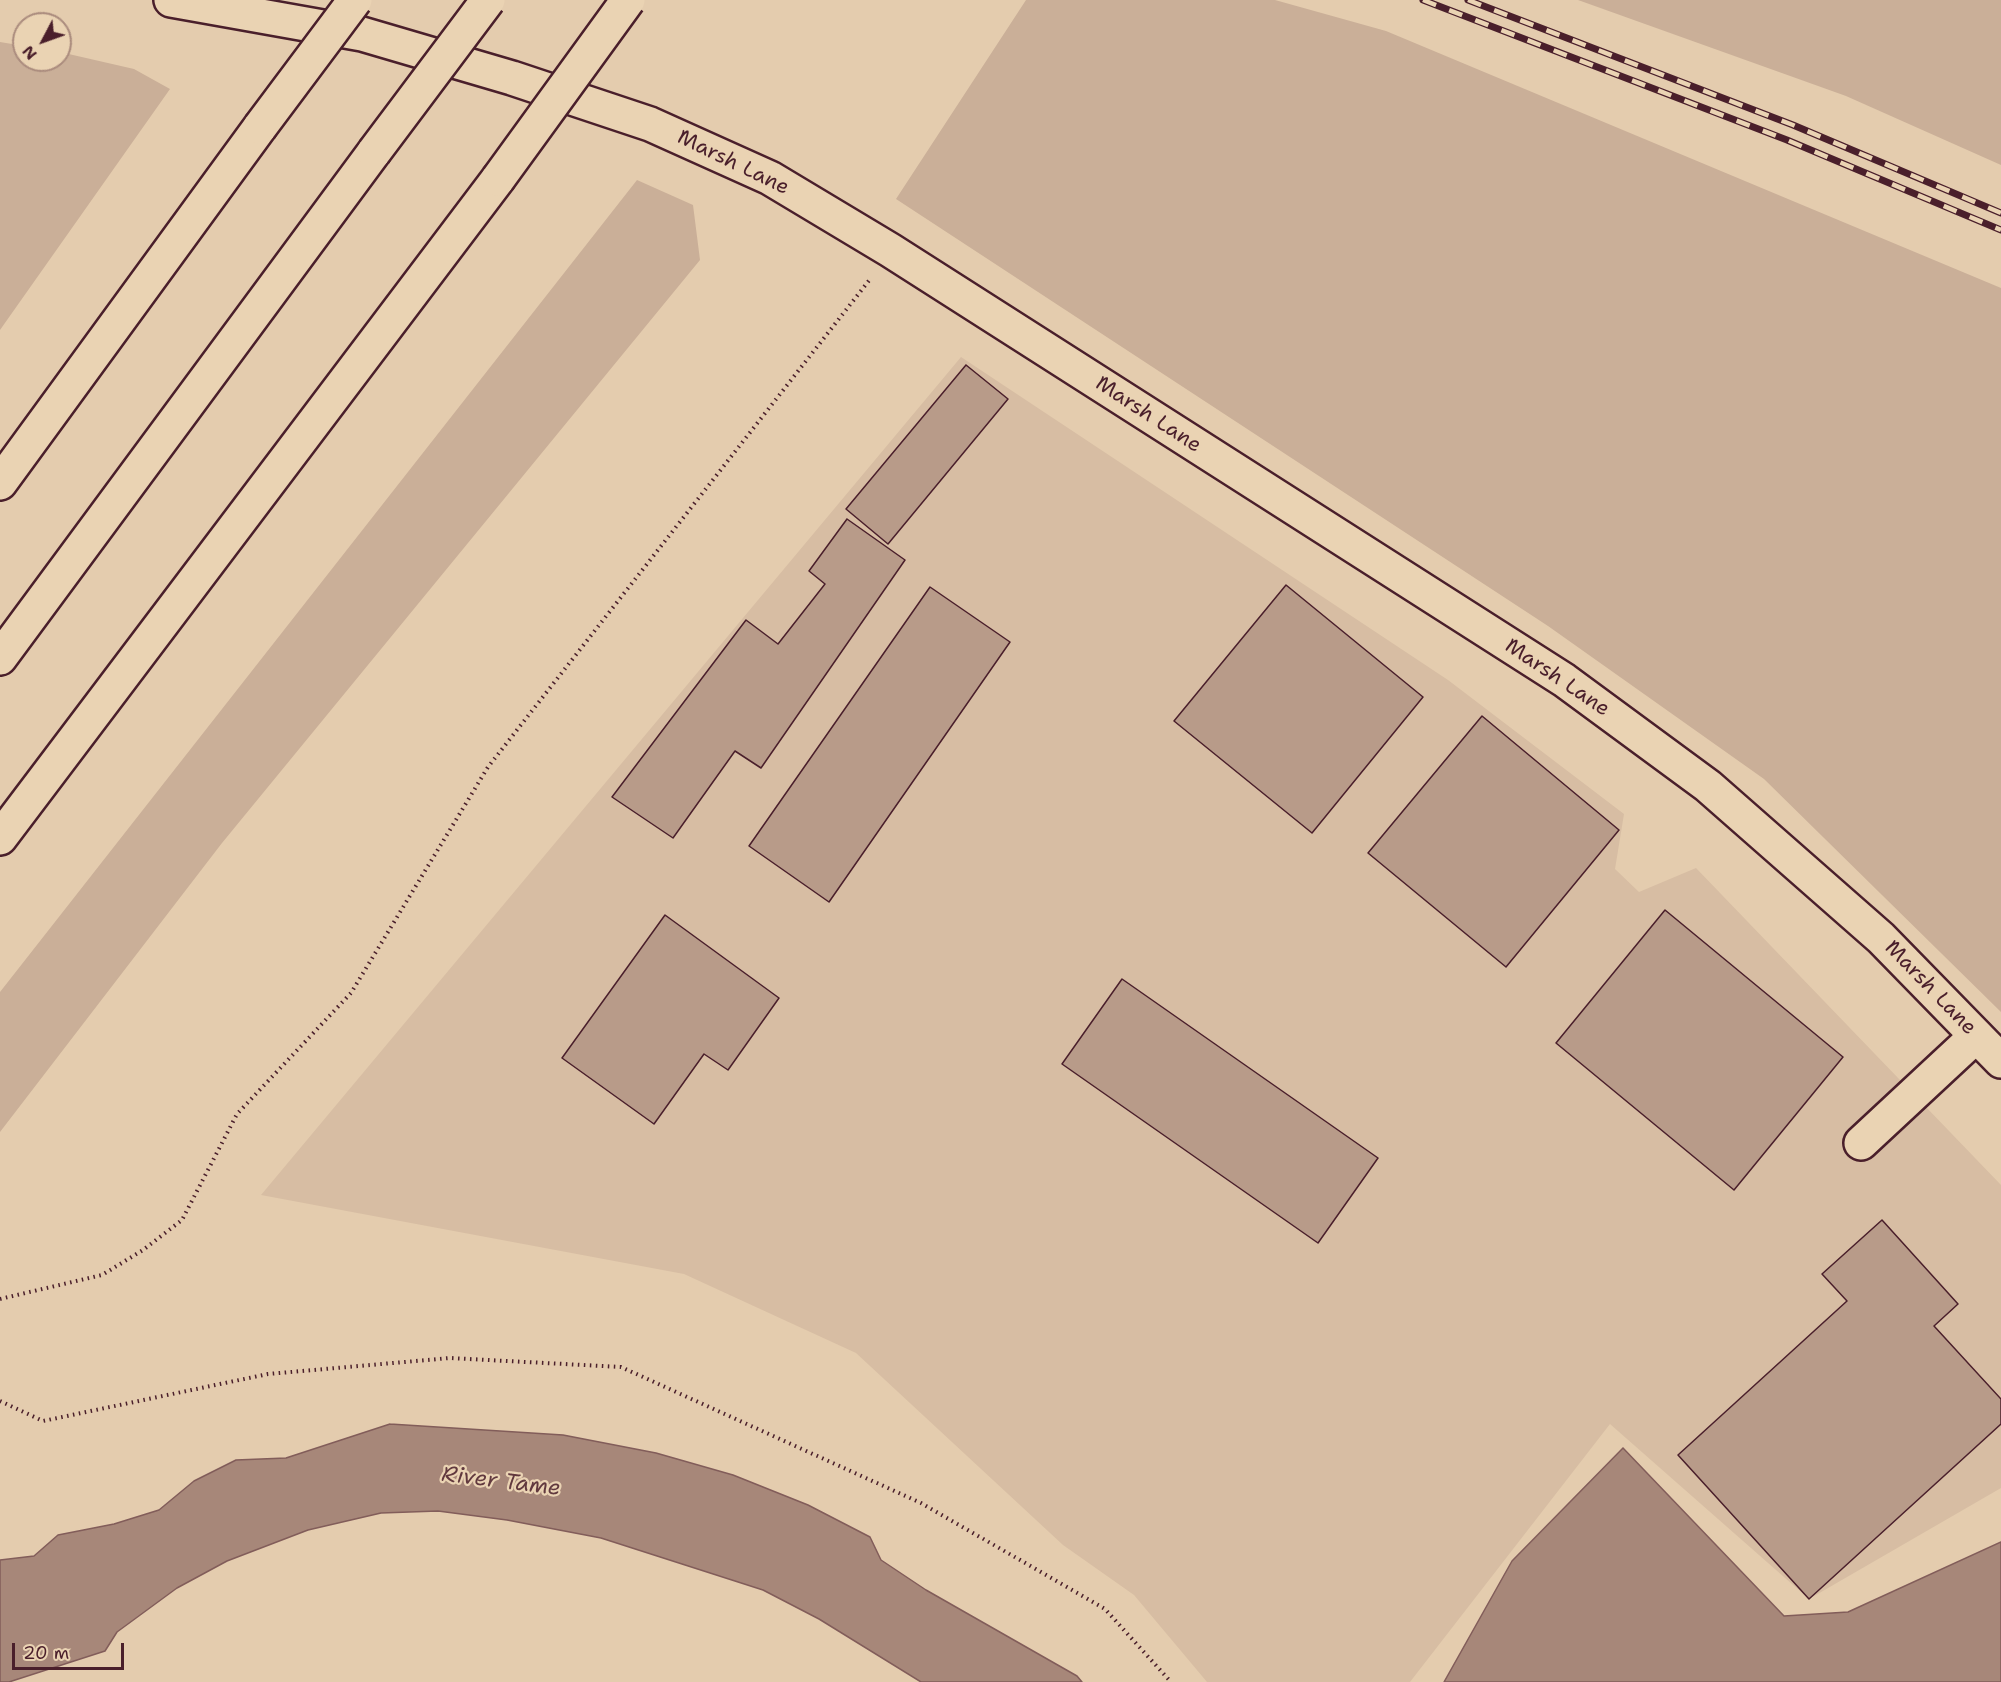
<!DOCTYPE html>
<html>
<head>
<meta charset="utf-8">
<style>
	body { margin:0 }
	#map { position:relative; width:2001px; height:1682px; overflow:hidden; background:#e4ccae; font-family:"Shantell Sans",sans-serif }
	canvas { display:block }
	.north { position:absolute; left:12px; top:12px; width:60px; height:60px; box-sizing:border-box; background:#ead3b3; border:2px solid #aa8b7d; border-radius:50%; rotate:229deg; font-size:16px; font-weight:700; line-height:24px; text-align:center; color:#4a1f2b }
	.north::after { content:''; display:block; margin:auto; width:21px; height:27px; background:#4a1f2b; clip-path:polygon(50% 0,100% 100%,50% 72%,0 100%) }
	.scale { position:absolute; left:12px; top:1643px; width:112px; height:27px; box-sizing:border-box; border:3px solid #4a1f2b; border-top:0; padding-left:8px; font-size:18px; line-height:21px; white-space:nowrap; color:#4a1f2b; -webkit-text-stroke:4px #ead3b3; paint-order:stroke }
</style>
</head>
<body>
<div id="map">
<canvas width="2001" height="1682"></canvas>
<div class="north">N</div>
<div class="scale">20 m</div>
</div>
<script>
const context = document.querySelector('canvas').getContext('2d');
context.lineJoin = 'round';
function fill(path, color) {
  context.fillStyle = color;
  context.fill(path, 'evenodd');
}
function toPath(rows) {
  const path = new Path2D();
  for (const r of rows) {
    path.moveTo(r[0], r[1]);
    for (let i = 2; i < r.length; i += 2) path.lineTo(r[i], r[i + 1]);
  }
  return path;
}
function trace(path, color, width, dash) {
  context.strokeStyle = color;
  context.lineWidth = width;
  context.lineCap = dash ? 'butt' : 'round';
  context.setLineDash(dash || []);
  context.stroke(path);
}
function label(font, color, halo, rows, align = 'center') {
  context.font = font + ' "Shantell Sans",sans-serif';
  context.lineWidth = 4.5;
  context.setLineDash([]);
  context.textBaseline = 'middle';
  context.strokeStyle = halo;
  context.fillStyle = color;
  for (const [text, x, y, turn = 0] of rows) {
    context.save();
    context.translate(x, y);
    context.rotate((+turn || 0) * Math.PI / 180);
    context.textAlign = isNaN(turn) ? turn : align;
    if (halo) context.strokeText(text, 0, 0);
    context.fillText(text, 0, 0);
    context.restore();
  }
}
const built = toPath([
	[961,357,1448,680,1624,814,1615,869,1639,892,1696,868,2001,1185,2001,1488,1809,1599,1610,1424,1410,1682,1207,1682,1134,1595,1063,1545,856,1353,684,1274,261,1195]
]);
const green = toPath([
	[1026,0,1275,0,1386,31,2001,288,2001,1012,1764,779,1548,626,896,199],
	[1578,0,2001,0,2001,165,1846,96],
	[0,42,24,46,24,60,60,60,60,52,73,55,134,69,170,89,0,330],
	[637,180,693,205,700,260,222,843,0,1132,0,992]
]);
const water = toPath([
	[390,1424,563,1435,656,1453,733,1475,808,1505,870,1537,881,1560,926,1590,1077,1676,1082,1682,921,1682,819,1619,763,1590,601,1538,507,1520,438,1511,381,1513,308,1530,227,1561,177,1588,117,1632,105,1651,9,1682,0,1682,0,1560,34,1556,58,1535,114,1524,159,1510,194,1481,236,1460,286,1458,390,1424],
	[1623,1448,1784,1616,1848,1612,2001,1542,2001,1682,1444,1682,1512,1561,1623,1448]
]);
const building = toPath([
	[966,365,1008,399,888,544,846,509,966,365],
	[847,519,905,560,761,768,735,751,673,838,612,797,746,620,778,644,825,584,809,571,847,519],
	[1286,585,1423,697,1312,833,1174,721,1286,585],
	[930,587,1010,642,829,902,749,846,930,587],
	[1482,716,1619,830,1506,967,1368,853,1482,716],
	[1665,910,1843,1057,1734,1190,1556,1043,1665,910],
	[665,915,779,998,728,1070,704,1054,654,1124,562,1058,665,915],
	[1122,979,1378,1158,1318,1243,1062,1064,1122,979],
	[1882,1220,1958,1304,1934,1326,2001,1399,2001,1424,1809,1599,1678,1455,1847,1301,1822,1274,1882,1220]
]);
const path = toPath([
	[0,1299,102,1275,143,1250,182,1220,237,1114,351,993,488,767,871,278],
	[0,1401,43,1421,268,1374,450,1358,621,1367,921,1503,1105,1609,1171,1682]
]);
const minor = toPath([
	[1861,1143,1976,1036]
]);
const major = toPath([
	[171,0,362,34,512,78,650,124,770,178,890,250,1564,680,1708,786,1881,938,2001,1061]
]);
const highway = toPath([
	[0,483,260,127],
	[0,658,374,152],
	[0,838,498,179]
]);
const rail = toPath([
	[1423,0,1787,140,2001,230],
	[1468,0,1793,125,2001,213]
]);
const highwayBridge = toPath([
	[260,127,355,0],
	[374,152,488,0],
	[498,179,628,0]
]);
const streetNames = [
	["Marsh Lane",733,163,26],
	["Marsh Lane",1148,415,33],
	["Marsh Lane",1557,678,34],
	["Marsh Lane",1930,988,46]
];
const waterNames = [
	["River Tame",501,1482,7]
];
fill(built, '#d7bda3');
fill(green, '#caaf98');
fill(water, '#a78779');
trace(water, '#825d5a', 1.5);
fill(building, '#b89b89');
trace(building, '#4a1f2b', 1.5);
trace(minor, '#4a1f2b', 38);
trace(major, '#4a1f2b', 38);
trace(highway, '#4a1f2b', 38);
trace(path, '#4a1f2b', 4, [1.5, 4.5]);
trace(minor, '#ead3b3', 33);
trace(major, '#ead3b3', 33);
trace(highway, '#ead3b3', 33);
trace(rail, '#4a1f2b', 7);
trace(rail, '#ead3b3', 4.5, [14]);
trace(highwayBridge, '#4a1f2b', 38, []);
trace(highwayBridge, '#ead3b3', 33);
label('21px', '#4a1f2b', '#ead3b3', streetNames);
label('italic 22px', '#61393e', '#ead3b3', waterNames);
</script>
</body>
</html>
